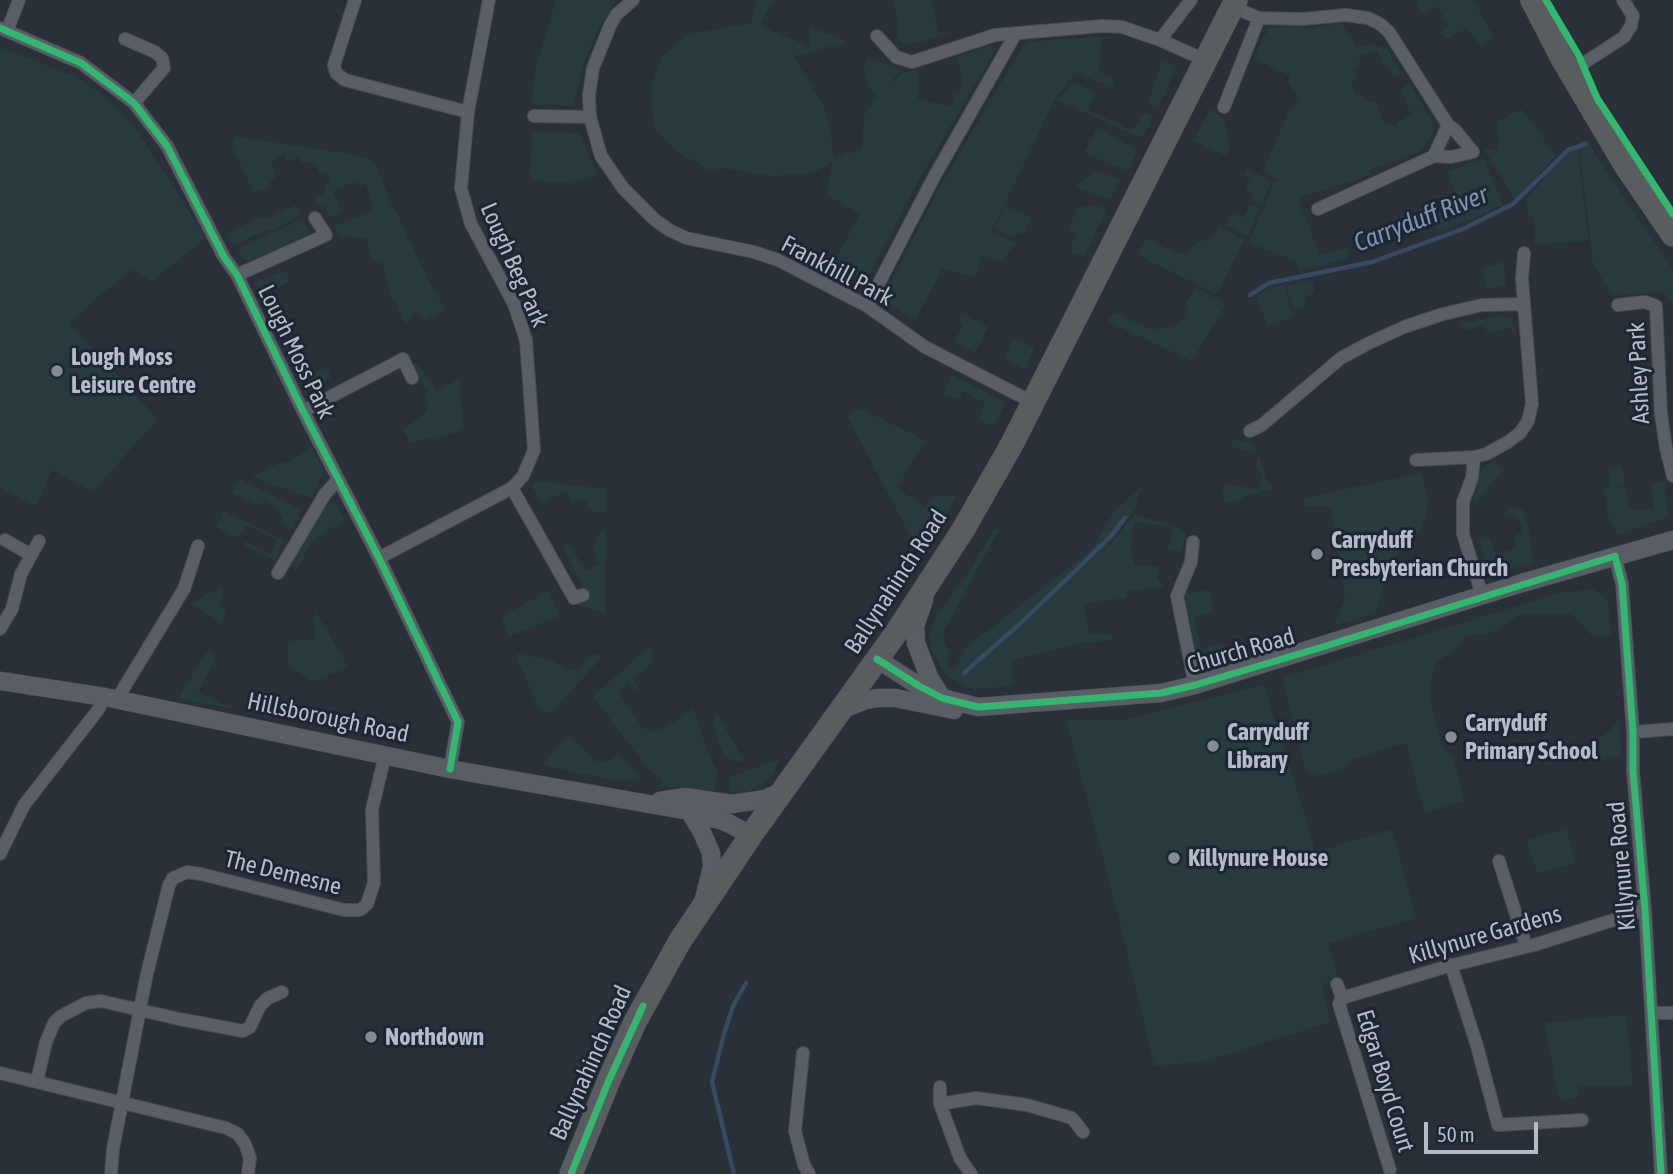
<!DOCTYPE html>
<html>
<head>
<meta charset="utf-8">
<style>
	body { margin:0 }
	#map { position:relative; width:1673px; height:1174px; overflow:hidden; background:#2a3038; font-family:"Asap Condensed",sans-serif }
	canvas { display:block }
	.scale { position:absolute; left:1424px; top:1122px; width:114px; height:32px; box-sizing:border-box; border:4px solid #b4bcc9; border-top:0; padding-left:9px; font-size:21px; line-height:24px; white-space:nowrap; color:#b4bcc9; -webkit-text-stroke:5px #1d2633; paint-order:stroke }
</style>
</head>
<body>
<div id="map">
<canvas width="1673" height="1174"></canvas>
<div class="scale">50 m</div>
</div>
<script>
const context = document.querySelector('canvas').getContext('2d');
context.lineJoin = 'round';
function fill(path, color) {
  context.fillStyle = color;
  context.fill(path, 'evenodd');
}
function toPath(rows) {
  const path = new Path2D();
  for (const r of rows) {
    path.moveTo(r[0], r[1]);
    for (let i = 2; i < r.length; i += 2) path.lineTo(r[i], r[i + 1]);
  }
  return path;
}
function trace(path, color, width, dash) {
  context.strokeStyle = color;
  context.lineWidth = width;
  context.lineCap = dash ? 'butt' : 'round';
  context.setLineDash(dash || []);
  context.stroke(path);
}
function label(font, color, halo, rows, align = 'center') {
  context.font = font + ' "Asap Condensed",sans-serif';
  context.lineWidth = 6;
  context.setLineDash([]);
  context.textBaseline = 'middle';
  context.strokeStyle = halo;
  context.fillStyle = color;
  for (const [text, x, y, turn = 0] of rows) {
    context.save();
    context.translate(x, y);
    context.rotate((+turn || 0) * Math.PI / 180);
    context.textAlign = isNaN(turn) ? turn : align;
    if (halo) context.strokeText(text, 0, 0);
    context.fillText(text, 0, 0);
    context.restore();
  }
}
const green = toPath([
	[556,0,616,0,600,25,583,64,573,106,531,104,536,68],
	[758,0,773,0,760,25,809,47,810,27,848,42,794,56,824,107,830,128,834,160,845,154,862,150,864,116,877,97,869,87,864,70,866,57,901,70,886,88,903,72,919,69,918,99,953,107,953,92,961,91,961,72,956,57,989,46,997,47,921,176,865,282,832,265,860,214,826,195,833,161,818,170,805,174,771,176,722,168,709,170,676,151,654,128,651,87,662,57,690,33,750,24],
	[893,0,932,0,938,33,964,28,921,42,904,45,897,39,897,16],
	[1420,0,1473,0,1494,37,1480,46,1467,28,1447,39,1440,32,1449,26,1437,7,1439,5,1423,13,1417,7],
	[1342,23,1357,48,1369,44,1387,48,1401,74,1392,77,1387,65,1383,65,1377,50,1360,55,1361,59,1353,71,1357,79,1351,82,1357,96,1363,94,1366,102,1376,101,1383,122,1398,128,1396,122,1411,115,1401,88,1409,83,1430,118,1434,131,1421,151,1369,170,1370,175,1298,198,1320,255,1347,248,1349,258,1299,271,1297,262,1249,243,1275,180,1279,180,1263,172,1288,112,1293,109,1298,96,1288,82,1290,76,1255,60,1262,40,1269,28,1299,25,1306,29],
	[1091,37,1102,37,1099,72,1113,77,1114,88,1076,72,1056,97,991,232,1016,243,1002,262,982,255,975,278,943,268,915,320,882,298,942,183,1023,46,1028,42,1036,41],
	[0,47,77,77,107,98,135,127,206,238,151,282,132,268,69,323,158,419,93,491,52,470,36,506,0,488],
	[1162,60,1177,67,1158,108,1148,103],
	[1074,82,1096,93,1088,109,1132,130,1145,112,1153,116,1144,136,1141,138,1057,100],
	[1210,109,1225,120,1230,147,1226,156,1193,141],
	[1521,109,1528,116,1555,156,1516,201,1483,147,1499,151,1498,121],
	[1097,128,1138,150,1128,171,1084,153],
	[532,132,580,133,597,175,569,182,548,183,530,178],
	[235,137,351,154,374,161,392,204,389,206,393,205,427,278,446,310,425,320,415,310,409,322,405,323,393,298,391,299,382,262,372,260,366,238,339,236,334,226,374,211,366,184,359,186,357,181,333,191,341,210,337,215,329,217,325,207,318,206,314,199,325,192,324,186,330,180,328,172,319,174,314,161,302,164,299,157,287,162,284,154,271,161,276,176,270,182,268,190,259,190,255,195,231,145],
	[1586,140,1673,270,1673,305,1663,291,1613,296,1593,264,1579,142],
	[1578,149,1588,241,1534,244,1535,217,1529,217,1526,200,1566,152],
	[1484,158,1503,205,1468,221,1447,172],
	[1247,169,1271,180,1262,204,1251,200,1253,194,1245,190,1250,179,1244,176],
	[1096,170,1120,179,1111,200,1075,187],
	[1458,204,1466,221,1438,232,1432,217],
	[296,205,302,214,269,232,267,229,234,245,227,233,262,217,267,218],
	[1093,205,1107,209,1084,257,1072,253,1071,244,1078,234,1068,229,1078,207],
	[1250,205,1259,209,1248,236,1226,225,1231,213,1243,218],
	[1005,206,1031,217,1024,233,1016,233,1015,237,994,229],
	[303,219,309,231,306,236,247,262,237,249],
	[1219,227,1244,240,1217,294,1137,255,1146,238,1177,253,1188,253,1195,243,1213,238],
	[1504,262,1506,286,1487,289,1481,268],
	[285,270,290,281,269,292,278,318,272,320,255,283],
	[1312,280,1315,292,1304,298,1307,306,1294,309,1286,286],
	[1283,284,1293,317,1268,326,1255,296],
	[1195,287,1226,304,1192,361,1106,321,1114,313,1152,329,1168,328,1181,323,1188,309,1186,303],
	[962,313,988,327,975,353,954,341,963,325,957,321],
	[1502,316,1511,319,1517,333,1512,334,1511,327,1488,334,1484,325,1464,331,1459,323],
	[1013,338,1035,348,1025,369,1004,359],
	[296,348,310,374,326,368,329,369,331,378,308,391,288,351],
	[416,362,437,391,459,378,463,428,455,433,410,443,403,430,426,412,428,405,425,397,428,392,409,365],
	[952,375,1006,403,993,427,978,419,985,403,963,391,959,400,943,394],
	[859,408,925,440,897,488,925,507,934,496,957,495,922,558,847,416],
	[1234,439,1254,444,1267,479,1273,489,1243,497,1242,500,1224,503,1222,484,1258,489,1263,475,1255,469,1258,458,1256,454,1230,446],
	[312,447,324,470,311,498,251,477,282,462,288,463],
	[1494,461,1504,471,1495,478,1477,503,1473,499,1477,478,1486,465],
	[1622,467,1625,484,1614,486,1627,490,1628,510,1654,509,1651,484,1665,482,1668,517,1617,535,1605,509,1608,507,1603,488,1611,486,1609,469],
	[1421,473,1428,498,1427,513,1421,531,1409,537,1389,567,1376,614,1334,625,1345,599,1331,506,1305,506,1303,498],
	[240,479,301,510,292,529,287,528,276,506,264,500,261,506,232,493],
	[537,481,607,489,606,511,593,513,584,499,572,503,567,491,541,503,532,486],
	[1142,486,1135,509,1101,554,1135,514,1178,528,1187,534,1181,552,1165,550,1170,544,1172,527,1140,522,1133,523,1131,549,1134,566,1159,566,1157,579,1166,586,1126,592,1126,598,1084,603,1089,634,1112,635,1113,640,1081,643,1012,660,1013,686,978,689,966,687,945,675,931,648,930,633,936,616,973,566,994,528,999,530,943,633,944,641,950,654,946,666,954,671,965,648,1074,564,1095,544,1113,513],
	[334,502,345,520,312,541,296,572,290,565,325,505],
	[1522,507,1529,530,1532,560,1537,562,1508,569,1495,569,1487,564,1478,541,1489,537,1496,555,1516,547,1514,536,1522,532,1518,517,1503,514,1508,508,1517,509],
	[224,511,284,541,275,560,243,545,245,541,270,554,277,540,247,525,238,538,216,528],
	[606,528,605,613,576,605,588,597,562,546,569,544,586,571,599,564,593,551,597,535],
	[223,587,220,607,227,611,221,623,190,603],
	[1210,589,1214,612,1194,617,1201,648,1223,643,1227,661,1198,669,1184,594],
	[1595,589,1608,601,1611,636,1591,635,1571,614,1521,614,1491,633,1467,636,1454,650,1435,664,1429,686,1435,721,1443,748,1454,759,1464,801,1425,813,1406,743,1349,760,1345,768,1315,776,1306,772,1282,678,1563,592],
	[549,590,559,616,508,637,501,617],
	[315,610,348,667,313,682,288,664,288,641,315,639],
	[650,646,653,656,650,666,633,678,639,689,636,691,629,681,619,693,642,727,651,732,668,726,693,708,708,753,718,772,714,791,658,786,662,784,663,780,648,769,593,696],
	[209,648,215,660,198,692,237,710,178,698],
	[515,653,555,661,564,669,581,670,590,654,604,655,550,714,539,709],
	[1264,684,1316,852,1392,829,1416,918,1328,943,1339,980,1322,984,1330,1022,1206,1061,1154,1066,1120,922,1066,720,1124,720],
	[716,712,717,714,746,763,726,758,717,740,714,725],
	[1619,720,1622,754,1591,763,1587,748,1590,744,1607,733],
	[568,735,597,762,608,761,619,755,640,775,638,779,611,780,542,765],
	[781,758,772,775,762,785,749,792,729,791,730,777],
	[1566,828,1576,863,1537,874,1527,840],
	[1626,1015,1633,1085,1579,1087,1578,1098,1559,1100,1544,1023]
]);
const stream = toPath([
	[1250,295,1269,283,1372,262,1463,229,1513,204,1568,150,1586,144],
	[964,673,1024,620,1110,537,1125,518],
	[734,1174,712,1082,724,1034,733,1006,746,983]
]);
const street = toPath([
	[355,0,334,65,336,73,345,80,468,112],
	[633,0,616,15,610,26,593,68,589,95,590,117,601,156,623,188,654,219,669,230,686,238,754,252,778,260,867,306,925,347,1032,402],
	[1232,7,1259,18,1302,19,1346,15,1368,18,1380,24,1389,32,1448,125,1455,130,1473,152,1451,157,1434,156,1318,209],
	[0,28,81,63,134,103,167,146,224,257,237,275,303,411,379,558,458,722,450,769],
	[7,31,19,0],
	[877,36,896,57,912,62,995,35,1102,26,1122,27,1160,40,1205,60],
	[125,39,155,52,162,58,164,68,134,103],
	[1160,40,1191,0],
	[1570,72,1624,37,1631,26,1633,16,1623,0],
	[1224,107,1259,18],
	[534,116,590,117],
	[1434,156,1448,125],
	[237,275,326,235,315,218],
	[1618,305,1645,302,1656,306,1661,414,1666,448,1673,476],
	[867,306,934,177,1016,33],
	[303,411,403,359,412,378],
	[1250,431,1262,425,1341,358,1369,343,1404,327,1443,314,1482,305,1523,304],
	[1416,460,1474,457],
	[512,488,574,598,583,595],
	[5,540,31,555],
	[1193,542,1191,562,1177,596,1195,685],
	[1615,556,1622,584,1633,732,1633,771,1645,910,1661,1174],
	[379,558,512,488,523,476,534,450,526,340,514,304,471,224,461,188,468,112,489,0],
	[278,573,325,494,334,484,340,482],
	[1482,595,1463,534,1463,502,1472,478,1474,457,1486,454,1508,442,1520,433,1528,421,1532,404,1522,279,1524,253],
	[0,629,12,609,21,574,39,541],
	[117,699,184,589,198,546],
	[1633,732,1673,729],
	[0,854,24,805,98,710,105,697],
	[1499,861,1526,946],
	[1451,965,1477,1046,1498,1125,1582,1120],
	[1337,984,1342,998],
	[1652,1013,1673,1013],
	[803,1053,795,1131,804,1165,809,1174],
	[0,1073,226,1128,238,1134,245,1144,250,1158,248,1174],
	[37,1081,46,1042,54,1023,61,1016,86,1003,101,1001,179,1019,243,1031,250,1027,260,1006,268,998,282,992],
	[940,1087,940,1104,960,1158,971,1174],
	[940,1104,976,1098,1027,1105,1072,1118,1083,1132],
	[1390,1170,1339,1004,1342,998,1445,967,1534,945,1645,910],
	[111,1174,113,1149,146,978,169,885,173,878,187,872,201,874,344,910,360,910,367,904,374,883,372,810,385,755]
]);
const secondary = toPath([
	[924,600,915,626,916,643,929,677,942,698],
	[877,659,919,686,942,698,978,707,1161,693,1195,685,1522,583,1673,540],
	[0,681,105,697,450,769,689,811,726,822,751,835],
	[841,710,866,700,878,698,895,698,954,710],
	[660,801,685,797,732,804,765,799,783,791],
	[689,811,701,830,711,853,712,867,704,899]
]);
const highway = toPath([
	[1532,0,1563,60,1625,165,1673,235],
	[571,1174,609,1080,635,1022,680,941,751,835,896,633,963,530,1012,444,1236,0]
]);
const cycleway = toPath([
	[1546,0,1579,56,1597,98,1673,214],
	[0,28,81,63,134,103,167,146,224,257,237,275,303,411,379,558,458,722,450,769],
	[877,659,919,686,942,698,978,707,1161,693,1195,685,1319,648,1615,556,1622,584,1633,732,1633,771,1645,910,1661,1174],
	[571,1174,609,1080,643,1006]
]);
const markers = [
	[57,371,7,"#848b96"],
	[1317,554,7,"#848b96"],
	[1451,737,7,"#848b96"],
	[1213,746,7,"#848b96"],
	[1174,858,7,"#848b96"],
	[371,1037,7,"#848b96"]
];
const streetNames = [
	["Lough Beg Park",514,265,66],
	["Frankhill Park",837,271,28],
	["Lough Moss Park",296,352,64],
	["Ashley Park",1639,373,-93],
	["Ballynahinch Road",896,582,-57],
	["Church Road",1241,651,-16],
	["Hillsborough Road",328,718,12],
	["Killynure Road",1622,866,-95],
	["The Demesne",283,873,14],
	["Killynure Gardens",1485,935,-16],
	["Ballynahinch Road",591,1063,-66],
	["Edgar Boyd Court",1385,1081,73]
];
const poiNames = [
	["Lough Moss",71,357],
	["Leisure Centre",71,385],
	["Carryduff",1331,540],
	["Presbyterian Church",1331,568],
	["Carryduff",1465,723],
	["Primary School",1465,751],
	["Carryduff",1227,732],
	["Library",1227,760],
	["Killynure House",1188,858],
	["Northdown",385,1037]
];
const waterNames = [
	["Carryduff River",1421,219,-21]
];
fill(green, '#273a3e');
trace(stream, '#384963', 4.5);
trace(street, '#484c53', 14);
trace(secondary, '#484c53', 19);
trace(highway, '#474c53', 24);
trace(street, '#5a5e66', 12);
trace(secondary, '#595d64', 18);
trace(highway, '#5a5d60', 23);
trace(cycleway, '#33b770', 7);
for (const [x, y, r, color] of markers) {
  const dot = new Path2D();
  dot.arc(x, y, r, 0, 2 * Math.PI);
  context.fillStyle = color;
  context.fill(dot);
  trace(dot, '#1d2633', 2.5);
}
label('24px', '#b4bcc9', '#1d2633', streetNames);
label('bold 24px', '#b4bcc9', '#1d2633', poiNames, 'left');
label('italic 26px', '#7c92b1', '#1d2633', waterNames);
</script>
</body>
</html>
